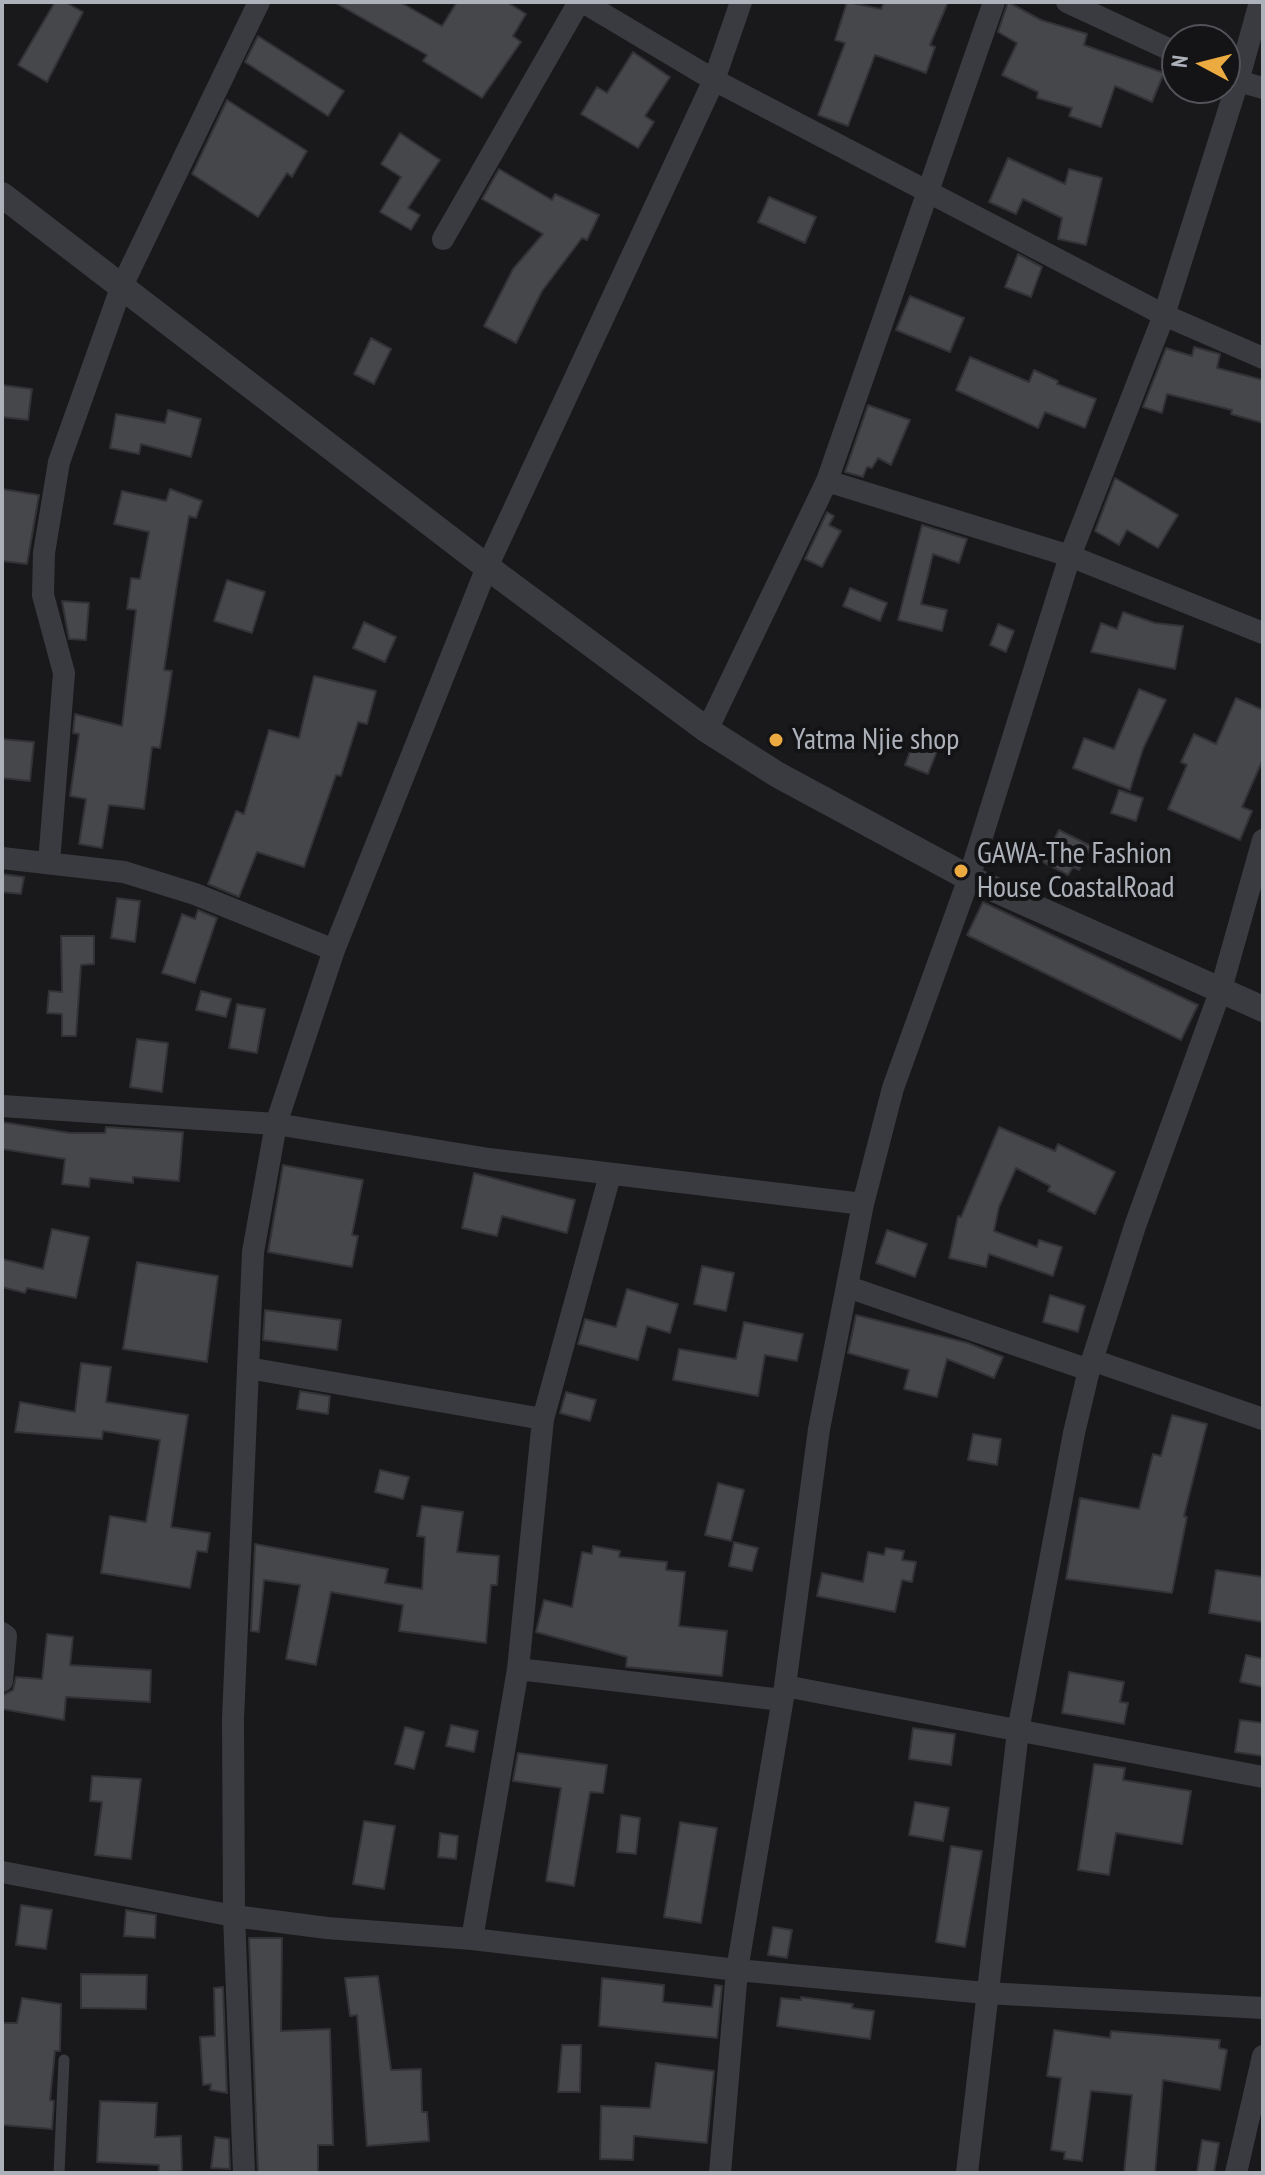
<!DOCTYPE html>
<html>
<head>
<meta charset="utf-8">
<style>
	body { margin:0 }
	#map { position:relative; width:1265px; height:2175px; overflow:hidden; background:#19191b; font-family:"PT Sans Narrow",sans-serif }
	canvas { display:block }
	.frame { position:absolute; inset:0; border:4px solid #acb1ba; pointer-events:none }
	.north { position:absolute; left:1161px; top:24px; width:80px; height:80px; box-sizing:border-box; background:#141416; border:2px solid #515358; border-radius:50%; rotate:277deg; font-size:22px; font-weight:700; line-height:32px; text-align:center; color:#acb1ba }
	.north::after { content:''; display:block; margin:auto; width:28px; height:36px; background:#ebab41; clip-path:polygon(50% 0,100% 100%,50% 72%,0 100%) }
</style>
</head>
<body>
<div id="map">
<canvas width="1265" height="2175"></canvas>
<div class="frame"></div>
<div class="north">N</div>
</div>
<script>
const context = document.querySelector('canvas').getContext('2d');
context.lineJoin = 'round';
function fill(path, color) {
  context.fillStyle = color;
  context.fill(path, 'evenodd');
}
function toPath(rows) {
  const path = new Path2D();
  for (const r of rows) {
    path.moveTo(r[0], r[1]);
    for (let i = 2; i < r.length; i += 2) path.lineTo(r[i], r[i + 1]);
  }
  return path;
}
function trace(path, color, width, dash) {
  context.strokeStyle = color;
  context.lineWidth = width;
  context.lineCap = dash ? 'butt' : 'round';
  context.setLineDash(dash || []);
  context.stroke(path);
}
function label(font, color, halo, rows, align = 'center') {
  context.font = font + ' "PT Sans Narrow",sans-serif';
  context.lineWidth = 8;
  context.setLineDash([]);
  context.textBaseline = 'middle';
  context.strokeStyle = halo;
  context.fillStyle = color;
  for (const [text, x, y, turn = 0] of rows) {
    context.save();
    context.translate(x, y);
    context.rotate((+turn || 0) * Math.PI / 180);
    context.textAlign = isNaN(turn) ? turn : align;
    if (halo) context.strokeText(text, 0, 0);
    context.fillText(text, 0, 0);
    context.restore();
  }
}
const building = toPath([
	[55,2,65,2,83,12,47,82,18,65,55,2],
	[334,2,400,2,442,26,457,2,507,2,526,14,513,36,521,42,482,98,423,61,427,55,334,2],
	[847,2,881,9,884,2,948,2,930,45,935,47,926,73,875,55,848,126,818,115,845,43,835,40,847,2],
	[1008,2,1041,20,1087,34,1084,45,1164,73,1152,102,1115,86,1101,127,1069,116,1072,108,1037,98,1038,92,1002,75,1017,43,998,32,1008,2],
	[258,36,344,91,328,116,245,62,258,36],
	[633,52,670,77,645,116,654,122,638,148,581,114,597,87,607,93,633,52],
	[227,100,307,151,292,177,287,173,258,217,192,174,227,100],
	[400,133,440,160,408,208,420,215,411,230,380,212,401,177,381,164,400,133],
	[1008,158,1065,184,1069,169,1102,178,1086,245,1058,239,1062,218,1023,199,1016,214,989,202,1008,158],
	[499,169,552,200,555,194,599,215,587,240,582,238,542,291,516,343,484,326,513,269,543,234,482,199,499,169],
	[769,197,816,217,805,243,758,222,769,197],
	[1018,254,1042,267,1031,297,1005,287,1018,254],
	[910,296,964,318,950,352,896,330,910,296],
	[371,338,391,349,374,384,354,374,371,338],
	[1194,347,1220,354,1217,368,1263,380,1263,423,1231,414,1232,410,1167,394,1162,413,1143,407,1166,348,1192,356,1194,347],
	[970,357,1029,382,1034,370,1058,381,1057,384,1096,399,1085,428,1045,412,1038,428,956,390,970,357],
	[2,385,32,389,28,420,2,417,2,385],
	[868,405,910,420,891,465,878,458,872,468,867,467,863,477,845,472,868,405],
	[168,410,201,419,191,457,141,444,139,454,110,448,116,414,165,423,168,410],
	[1115,478,1178,515,1158,548,1127,530,1119,545,1095,531,1115,478],
	[2,489,39,495,27,564,2,561,2,489],
	[170,489,202,501,196,518,189,516,177,585,164,670,172,671,160,748,152,747,144,809,109,805,102,848,79,844,86,799,70,796,79,734,73,733,75,714,122,726,136,610,127,609,131,578,140,579,149,532,114,524,122,491,166,501,170,489],
	[827,512,834,516,829,525,841,531,822,567,805,559,827,512],
	[922,525,967,539,959,563,933,554,921,604,947,610,942,631,898,620,922,525],
	[227,580,265,592,252,633,214,621,227,580],
	[850,588,887,603,880,621,843,606,850,588],
	[62,601,89,603,86,640,69,639,62,601],
	[1123,612,1155,623,1183,626,1175,669,1091,652,1101,623,1117,629,1123,612],
	[364,622,396,637,385,662,353,648,364,622],
	[998,624,1014,631,1006,652,990,645,998,624],
	[314,676,376,691,367,724,358,722,341,776,336,775,304,867,257,852,239,897,208,884,236,811,244,814,269,730,299,738,314,676],
	[1139,689,1166,700,1143,749,1130,790,1073,768,1084,738,1114,749,1139,689],
	[1236,698,1263,710,1263,759,1242,807,1252,811,1240,840,1168,809,1187,765,1181,762,1194,734,1216,744,1236,698],
	[2,739,34,742,30,781,2,778,2,739],
	[914,741,937,751,928,774,905,765,914,741],
	[1119,790,1143,798,1136,821,1111,813,1119,790],
	[1059,830,1091,846,1079,870,1073,867,1068,875,1043,862,1059,830],
	[2,874,24,877,21,894,2,892,2,874],
	[117,898,140,901,135,942,111,938,117,898],
	[983,902,1198,1005,1181,1040,967,935,983,902],
	[198,910,217,918,195,983,162,973,182,914,195,919,198,910],
	[61,936,94,936,94,964,81,965,76,1036,62,1036,62,1014,47,1013,49,991,62,992,61,936],
	[201,991,231,999,226,1017,196,1010,201,991],
	[237,1004,265,1009,257,1053,229,1048,237,1004],
	[137,1039,168,1043,162,1092,130,1087,137,1039],
	[2,1122,70,1133,105,1133,106,1127,183,1132,179,1181,133,1177,133,1183,90,1178,89,1187,62,1184,65,1159,2,1149,2,1122],
	[999,1127,1055,1151,1058,1144,1115,1172,1095,1214,1048,1191,1050,1186,1016,1168,999,1207,994,1231,1037,1247,1039,1240,1062,1247,1053,1276,989,1254,986,1267,949,1258,958,1216,961,1217,999,1127],
	[283,1165,363,1180,352,1235,358,1236,352,1267,268,1252,283,1165],
	[474,1173,575,1200,567,1233,502,1216,497,1236,462,1228,474,1173],
	[52,1229,89,1237,76,1298,27,1288,25,1293,2,1287,2,1259,43,1269,52,1229],
	[887,1230,927,1244,915,1277,876,1263,887,1230],
	[137,1262,218,1276,207,1362,123,1349,137,1262],
	[702,1266,734,1273,726,1311,694,1304,702,1266],
	[627,1289,678,1304,670,1333,647,1326,638,1360,578,1344,585,1319,616,1327,627,1289],
	[1050,1295,1085,1306,1078,1332,1043,1322,1050,1295],
	[265,1310,341,1320,337,1350,263,1340,265,1310],
	[856,1315,968,1343,1003,1357,994,1378,947,1359,937,1397,904,1389,909,1370,848,1353,856,1315],
	[744,1322,803,1334,797,1361,765,1355,758,1396,673,1380,679,1349,736,1359,744,1322],
	[81,1363,111,1367,106,1402,188,1415,171,1527,210,1533,207,1552,197,1551,190,1588,101,1573,110,1516,146,1522,160,1440,103,1431,102,1439,15,1432,20,1402,75,1412,81,1363],
	[300,1391,330,1396,328,1414,297,1409,300,1391],
	[566,1392,596,1400,590,1421,560,1413,566,1392],
	[1172,1415,1207,1424,1184,1516,1187,1517,1172,1593,1066,1579,1080,1498,1139,1509,1153,1454,1161,1456,1172,1415],
	[973,1434,1001,1439,997,1465,968,1460,973,1434],
	[380,1470,409,1477,403,1499,375,1492,380,1470],
	[718,1483,744,1490,731,1541,705,1535,718,1483],
	[422,1506,463,1512,457,1552,499,1556,497,1585,491,1585,486,1643,399,1631,403,1605,331,1592,316,1665,286,1659,300,1585,264,1580,259,1632,251,1631,255,1544,388,1569,385,1583,422,1589,425,1537,417,1536,422,1506],
	[734,1542,758,1548,752,1571,729,1566,734,1542],
	[593,1546,620,1551,619,1557,667,1562,666,1570,685,1572,679,1626,727,1631,722,1676,626,1667,627,1657,536,1632,544,1600,572,1607,582,1552,592,1554,593,1546],
	[886,1548,904,1551,902,1560,916,1562,912,1582,902,1580,895,1612,817,1596,822,1573,863,1582,868,1552,884,1555,886,1548],
	[1216,1570,1263,1577,1263,1622,1209,1613,1216,1570],
	[47,1634,73,1637,70,1665,151,1670,150,1702,66,1697,64,1720,2,1709,3,1695,13,1690,16,1677,42,1679,47,1634],
	[1246,1655,1263,1659,1263,1687,1240,1682,1246,1655],
	[1069,1672,1124,1682,1120,1702,1128,1703,1124,1724,1062,1713,1069,1672],
	[1240,1720,1263,1723,1263,1756,1235,1752,1240,1720],
	[451,1725,478,1731,474,1752,446,1746,451,1725],
	[405,1727,424,1732,414,1769,395,1764,405,1727],
	[913,1728,955,1734,951,1765,909,1759,913,1728],
	[518,1753,607,1765,603,1793,590,1792,574,1886,546,1881,561,1788,513,1781,518,1753],
	[1094,1764,1125,1768,1123,1780,1191,1791,1182,1844,1116,1833,1109,1875,1078,1870,1094,1764],
	[92,1776,141,1779,131,1859,95,1855,102,1802,90,1801,92,1776],
	[915,1802,949,1808,943,1841,909,1835,915,1802],
	[621,1815,640,1818,636,1854,617,1852,621,1815],
	[364,1821,395,1826,384,1889,353,1884,364,1821],
	[680,1822,717,1828,701,1923,664,1917,680,1822],
	[440,1833,458,1836,456,1859,438,1857,440,1833],
	[951,1846,982,1851,965,1947,936,1942,951,1846],
	[21,1905,52,1910,46,1949,16,1945,21,1905],
	[126,1910,156,1915,155,1938,124,1936,126,1910],
	[773,1927,792,1930,787,1958,768,1955,773,1927],
	[249,1938,282,1938,281,2031,330,2029,333,2145,318,2145,318,2173,258,2173,249,1938],
	[81,1974,147,1975,146,2009,81,2008,81,1974],
	[378,1976,391,2070,421,2069,422,2112,427,2112,429,2141,367,2146,357,2015,350,2016,345,1978,378,1976],
	[602,1978,664,1985,663,2002,712,2007,715,1985,722,1986,717,2038,599,2026,602,1978],
	[223,1987,227,2093,210,2090,211,2084,203,2085,200,2037,215,2036,214,1988,223,1987],
	[801,1997,853,2004,852,2008,874,2011,870,2039,777,2026,781,1998,801,2000,801,1997],
	[22,1998,61,2004,60,2051,55,2051,50,2100,54,2101,52,2129,2,2125,2,2023,17,2023,22,1998],
	[1054,2030,1110,2038,1111,2031,1220,2040,1219,2048,1227,2050,1220,2090,1163,2080,1155,2173,1124,2173,1132,2095,1091,2091,1082,2161,1064,2159,1065,2152,1051,2150,1061,2078,1047,2076,1054,2030],
	[562,2045,581,2045,580,2092,558,2092,562,2045],
	[656,2063,714,2071,707,2143,634,2136,633,2160,600,2159,601,2106,650,2108,656,2063],
	[100,2101,157,2103,155,2137,181,2136,182,2171,159,2172,159,2165,97,2162,100,2101],
	[215,2137,229,2139,230,2169,211,2168,215,2137],
	[1202,2140,1219,2143,1214,2173,1197,2173,1202,2140]
]);
const service = toPath([
	[59,2173,64,2060]
]);
const minor = toPath([
	[583,2,714,80,1164,315,1263,358],
	[1067,2,1177,53],
	[1260,2,1238,81,1263,88],
	[443,239,579,2],
	[827,481,1070,556,1263,633],
	[707,730,827,481,994,2],
	[2,858,124,872,195,894,334,950],
	[49,863,64,673,43,595,44,553,59,462,121,288,259,2],
	[2,1106,276,1124,489,1159,863,1204],
	[848,1287,1089,1370],
	[1092,1360,1263,1419],
	[248,1368,543,1419],
	[2,1633,6,1636,2,1681],
	[518,1669,782,1700],
	[785,1686,1263,1777],
	[2,1872,234,1916,327,1928,472,1939,737,1970,986,1993,1263,2008],
	[472,1939,518,1669,543,1419,610,1175],
	[244,2173,234,1916,233,1719,253,1252,276,1124,334,950,487,567,714,80,741,2],
	[720,2173,737,1970,785,1686,819,1429,863,1204,893,1088,969,878,1070,556,1164,315,1238,81,1225,75],
	[967,2173,1018,1731,1074,1433,1089,1370,1135,1226,1221,989,1263,840],
	[1236,2173,1263,2056]
]);
const tertiary = toPath([
	[2,195,487,567,707,730,778,775,969,878,1263,1009]
]);
const markers = [
	[776,740,8,"#ebab41"],
	[961,871,8,"#ebab41"]
];
const poiNames = [
	["Yatma Njie shop",792,740],
	["GAWA-The Fashion",977,854],
	["House CoastalRoad",977,888]
];
fill(building, '#46474b');
trace(building, '#333337', 2);
trace(service, '#3a3b40', 11);
trace(minor, '#3a3b40', 22);
trace(tertiary, '#3a3b40', 26);
for (const [x, y, r, color] of markers) {
  const dot = new Path2D();
  dot.arc(x, y, r, 0, 2 * Math.PI);
  context.fillStyle = color;
  context.fill(dot);
  trace(dot, '#141416', 3);
}
label('30px', '#acb1ba', '#141416', poiNames, 'left');
</script>
</body>
</html>
